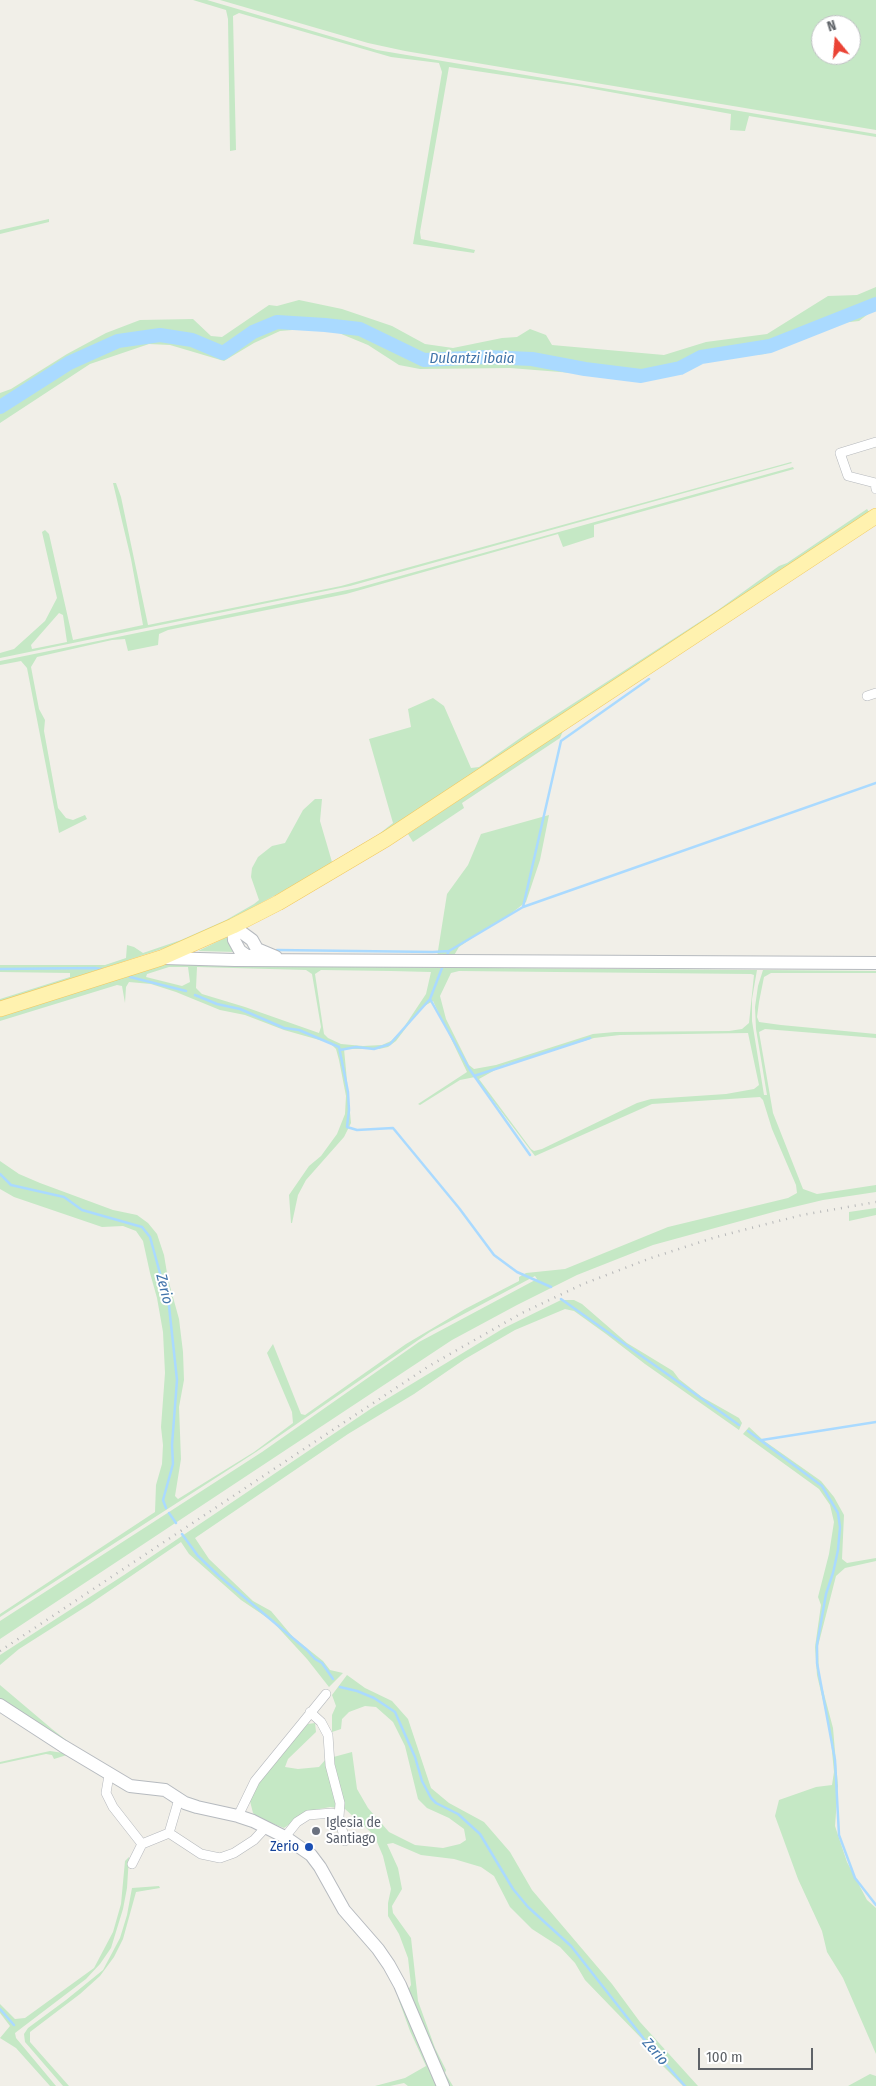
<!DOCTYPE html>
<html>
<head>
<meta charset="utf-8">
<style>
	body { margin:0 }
	#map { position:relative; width:876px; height:2086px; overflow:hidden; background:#f1efe8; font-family:"Fira Sans Condensed",sans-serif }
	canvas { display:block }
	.north { position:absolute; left:811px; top:15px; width:50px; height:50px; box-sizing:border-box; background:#fff; border:1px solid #bfc1c3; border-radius:50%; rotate:343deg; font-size:14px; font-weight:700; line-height:20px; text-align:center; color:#5f6368 }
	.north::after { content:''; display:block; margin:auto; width:18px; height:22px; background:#ea4335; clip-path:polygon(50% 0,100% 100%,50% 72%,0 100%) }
	.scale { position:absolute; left:698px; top:2048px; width:115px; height:22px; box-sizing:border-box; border:2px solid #5f6368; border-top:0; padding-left:6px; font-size:15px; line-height:18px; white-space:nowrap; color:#5f6368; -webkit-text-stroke:4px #fff; paint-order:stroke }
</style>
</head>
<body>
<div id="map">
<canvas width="876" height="2086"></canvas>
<div class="north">N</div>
<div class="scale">100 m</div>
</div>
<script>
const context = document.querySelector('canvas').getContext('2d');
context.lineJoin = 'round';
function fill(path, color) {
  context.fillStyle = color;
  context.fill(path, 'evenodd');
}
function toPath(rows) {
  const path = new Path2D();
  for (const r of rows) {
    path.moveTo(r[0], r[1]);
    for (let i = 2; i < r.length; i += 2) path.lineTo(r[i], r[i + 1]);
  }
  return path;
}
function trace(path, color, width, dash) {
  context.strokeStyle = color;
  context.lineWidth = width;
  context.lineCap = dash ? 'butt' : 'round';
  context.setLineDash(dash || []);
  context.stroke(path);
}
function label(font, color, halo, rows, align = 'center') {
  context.font = font + ' "Fira Sans Condensed",sans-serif';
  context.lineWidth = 4;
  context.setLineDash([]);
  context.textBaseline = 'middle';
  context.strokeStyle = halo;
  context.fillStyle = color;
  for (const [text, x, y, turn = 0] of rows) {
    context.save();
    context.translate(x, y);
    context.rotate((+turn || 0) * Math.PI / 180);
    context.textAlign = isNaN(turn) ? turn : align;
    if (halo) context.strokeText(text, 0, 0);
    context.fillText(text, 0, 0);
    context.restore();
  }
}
const green = toPath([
	[193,0,207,0,377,50,876,134,876,137,749,116,745,131,730,130,731,114,577,86,449,67,420,232,421,239,475,250,474,253,413,244,442,72,439,63,391,57,239,13,233,16,236,150,230,151,228,19,226,10],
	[220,0,876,0,876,130,405,51,368,43],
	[821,25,851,25,851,55,821,55],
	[49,219,49,222,0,234,0,230],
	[876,287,876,308,859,321,841,323,789,341,765,354,698,360,666,373,635,378,510,368,420,369,399,365,368,345,334,331,305,329,280,331,254,343,224,361,170,345,149,344,90,364,0,423,0,393,11,389,67,354,106,333,140,320,193,319,211,336,222,337,269,305,277,306,299,300,342,309,392,326,425,344,453,348,502,338,517,337,530,329,546,335,552,345,664,355,706,342,767,334,828,296,857,295],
	[791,462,792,463,350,586,0,658,0,653,14,649,45,621,57,598,42,532,45,530,49,534,73,640,143,625,131,559,113,483,116,483,121,497,148,625,341,586],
	[59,613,63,615,67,642,32,649,31,645],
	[793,467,794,469,594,525,594,537,563,547,558,534,346,594,168,630,159,634,158,645,128,651,125,639,112,640,37,657,31,667,39,709,45,720,44,731,58,808,66,818,73,820,85,815,87,819,59,833,27,668,21,661,0,665,0,661,357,588],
	[867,509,869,512,361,847,324,869,220,925,180,943,0,1002,0,999,70,977,70,973,0,972,0,965,105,965,126,958,127,945,134,947,143,953,181,940,226,920,254,904,259,900,251,877,252,868,258,857,272,846,285,843,303,810,315,799,322,799,320,821,332,862,379,834,393,823,369,739,411,727,408,709,433,698,444,706,471,768,479,767,526,734,718,610,779,566,787,563],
	[563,731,560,738,462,803,464,808,413,842,408,834],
	[549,815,540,860,526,902,509,915,488,927,459,947,453,957,437,957,447,894,468,865,481,834],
	[229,936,236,952,198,951],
	[173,962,352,967,757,970,752,999,752,1021,764,1095,767,1095,756,1029,755,1007,758,986,763,970,876,971,876,973,771,973,764,977,759,1002,757,1017,759,1022,781,1025,876,1034,876,1038,765,1029,759,1032,773,1113,803,1189,817,1194,876,1185,876,1192,823,1200,777,1211,653,1245,577,1275,517,1305,452,1340,0,1639,0,1621,262,1452,419,1342,537,1279,535,1276,430,1332,256,1452,0,1617,0,1614,155,1512,156,1485,162,1464,163,1445,161,1427,165,1373,163,1332,157,1298,150,1273,143,1241,136,1231,123,1226,102,1227,14,1197,0,1189,0,1161,19,1174,40,1183,113,1210,137,1215,148,1223,157,1234,164,1255,168,1279,179,1319,183,1352,184,1380,179,1407,181,1459,175,1496,178,1499,254,1452,293,1423,292,1412,267,1353,273,1344,301,1414,305,1415,406,1344,465,1309,519,1281,519,1277,526,1273,565,1269,668,1227,788,1198,797,1193,796,1185,772,1129,763,1100,760,1097,652,1104,535,1156,475,1077,460,1080,420,1105,418,1104,467,1072,433,1001,421,1008,396,1041,388,1047,379,1049,344,1049,351,1123,344,1137,306,1180,298,1195,292,1223,291,1223,289,1195,309,1166,321,1156,337,1134,345,1114,346,1096,339,1060,336,1049,330,1043,284,1030,245,1015,220,1010,176,992,151,984,129,982,126,987,125,1003,122,986,117,985,0,1021,0,1016],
	[169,967,188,967,190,982,182,986,146,977,147,974],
	[197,967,306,970,312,974,321,1027,319,1033,245,1007,202,994,196,988],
	[321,970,391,971,431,972,426,994,402,1030,391,1041,382,1045,363,1046,341,1044,328,1038,324,1034,315,974],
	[459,971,751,974,754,975,749,1023,742,1029,729,1031,615,1032,593,1034,496,1065,474,1069,469,1065,446,1019,440,996,451,973],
	[748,1033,759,1085,754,1089,726,1094,651,1099,637,1103,542,1149,534,1151,531,1149,479,1079,504,1065,594,1038,620,1035],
	[876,1208,876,1215,849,1221,849,1212],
	[561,1300,574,1300,582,1304,627,1343,673,1371,679,1379,702,1397,739,1418,742,1423,739,1430,645,1364,606,1334,574,1311,565,1309,515,1330,465,1359,414,1394,348,1434,195,1538,209,1559,253,1601,271,1611,293,1637,323,1661,330,1670,343,1673,329,1687,307,1659,272,1621,241,1600,189,1554,181,1542,90,1604,19,1649,0,1665,0,1655,124,1575,372,1408,504,1328],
	[749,1427,763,1440,821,1481,834,1497,844,1515,842,1559,847,1563,876,1558,876,1561,845,1568,836,1576,818,1646,819,1675,833,1728,838,1786,835,1826,847,1862,867,1900,876,1908,876,2054,843,1978,827,1952,822,1931,798,1879,775,1816,779,1800,816,1787,832,1785,834,1772,830,1731,817,1675,815,1647,821,1605,818,1597,829,1554,834,1522,830,1505,819,1489,743,1434],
	[347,1675,365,1688,392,1701,408,1719,431,1788,449,1803,484,1822,510,1852,532,1890,612,1984,640,2022,698,2086,683,2086,652,2055,642,2039,585,1980,575,1963,560,1947,532,1929,510,1907,494,1876,481,1867,454,1859,421,1855,393,1843,387,1844,398,1868,402,1889,392,1906,393,1913,411,1938,418,2001,435,2048,446,2070,445,2073,453,2086,449,2086,408,1990,411,1985,408,1958,399,1934,388,1916,388,1903,391,1889,383,1856,374,1835,345,1809,330,1807,309,1811,284,1828,258,1818,253,1813,250,1801,257,1786,286,1747,308,1724,315,1723,316,1732,288,1759,285,1767,298,1769,319,1767,326,1759,352,1752,357,1789,368,1808,389,1832,415,1845,443,1848,460,1844,466,1840,464,1829,449,1818,427,1808,418,1799,405,1746,393,1722,376,1707,365,1706,349,1712,342,1719,341,1729,332,1732,332,1715,336,1706,332,1695],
	[0,1685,52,1729,75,1747,0,1699],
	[50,1751,70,1754,54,1759,52,1755,46,1754,0,1764,0,1762],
	[129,1857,127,1888,123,1909,111,1948,100,1964,86,1979,15,2033,16,2038,56,2086,50,2086,16,2048,0,2038,10,2026,0,2013,0,2004,15,2019,25,2018,94,1968,113,1932,121,1904,125,1861],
	[159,1886,160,1888,136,1892,123,1939,114,1957,100,1976,80,1994,30,2032,30,2042,69,2086,63,2086,25,2042,24,2034,28,2028,66,2000,103,1970,120,1938,127,1915,132,1888],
	[401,1996,441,2086,408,2086,404,2083,390,2086,375,2086,405,2078,426,2066,410,2031,398,1998],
	[870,2074,876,2076,876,2086,848,2086]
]);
const stream = toPath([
	[523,907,561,741,649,679],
	[277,950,433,952,449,951],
	[447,955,449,951,523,907,876,783],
	[0,969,94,968,102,969],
	[130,977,186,991],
	[195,995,217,1004,240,1009,284,1028,299,1030,339,1047,348,1092,349,1110,347,1127,357,1130,393,1128,459,1208,494,1255,517,1272,551,1287],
	[430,999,470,1070,530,1155],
	[340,1050,356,1047,374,1049,390,1044,430,999,442,968],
	[474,1076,590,1038],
	[0,1174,11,1185,64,1197,82,1210,142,1227,150,1237,169,1306,177,1380,172,1445,173,1464,163,1500,166,1508],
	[561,1299,739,1425],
	[748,1431,822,1486,838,1513,840,1527,838,1550,833,1573,826,1594,817,1645,817,1663,835,1760,839,1835,855,1878,876,1905],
	[762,1440,876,1422],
	[169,1513,176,1523],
	[182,1534,198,1556,219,1576,307,1650,315,1659,322,1663,333,1679],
	[340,1687,357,1691,374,1698,395,1712,415,1757,422,1781,431,1798,436,1803,458,1814,480,1834,513,1889,528,1907,571,1946,648,2044,685,2086],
	[0,2009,14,2025]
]);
const river = toPath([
	[0,407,69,363,118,341,160,335,192,340,223,353,253,332,277,322,325,325,360,329,424,360,487,357,532,359,585,369,641,376,680,368,701,357,770,346,876,304]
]);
const street = toPath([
	[876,442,840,453,848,476,875,483,876,489],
	[867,696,876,693],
	[310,1712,321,1722,328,1735,330,1765,340,1803,339,1817],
	[109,1775,106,1793,113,1807,142,1844],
	[238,1816,255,1781,326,1694],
	[169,1833,201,1854,220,1858,234,1853,254,1840,266,1827],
	[169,1833,179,1799],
	[285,1837,297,1822,308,1815,332,1813,339,1817,345,1841],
	[132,1864,142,1844,169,1833]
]);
const secondary = toPath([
	[257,949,256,955,251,956,247,956,240,951,234,940,233,926,252,940,257,949,276,957],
	[164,958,235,960,876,963],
	[0,1705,63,1746,130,1786,165,1790,185,1803,197,1807,238,1816,253,1821,285,1837,311,1855,320,1867,344,1910,378,1949,389,1965,400,1985,443,2086]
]);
const primary = toPath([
	[0,1009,161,958,233,926,278,903,386,839,876,516]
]);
const rail = toPath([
	[0,1651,429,1366,522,1313,583,1284,651,1258,716,1237,802,1215,876,1202]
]);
const markers = [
	[316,1831,5,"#6b7280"],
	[309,1847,5,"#1a4fb4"]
];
const worshipNames = [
	["Iglesia de",326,1823],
	["Santiago",326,1839]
];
const transitNames = [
	["Zerio",299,1847]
];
const waterNames = [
	["Dulantzi ibaia",472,359],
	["Zerio",164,1289,76],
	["Zerio",655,2052,49]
];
fill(green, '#c5e8c5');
trace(stream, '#aadaff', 2.5);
trace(river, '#aadaff', 14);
trace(street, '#b5b8bc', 10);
trace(secondary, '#b6babf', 14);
trace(primary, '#f2c960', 16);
trace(street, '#fff', 9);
trace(secondary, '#fff', 12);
trace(primary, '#fff2af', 15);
trace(rail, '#b6b7b8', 2.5, [1, 6]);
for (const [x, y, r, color] of markers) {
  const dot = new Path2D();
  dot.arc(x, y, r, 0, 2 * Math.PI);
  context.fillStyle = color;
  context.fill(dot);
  trace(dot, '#fff', 2);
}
label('14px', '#5b616d', '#fff', worshipNames, 'left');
label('14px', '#164399', '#fff', transitNames, 'right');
label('italic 15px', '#4174aa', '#fff', waterNames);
</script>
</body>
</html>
